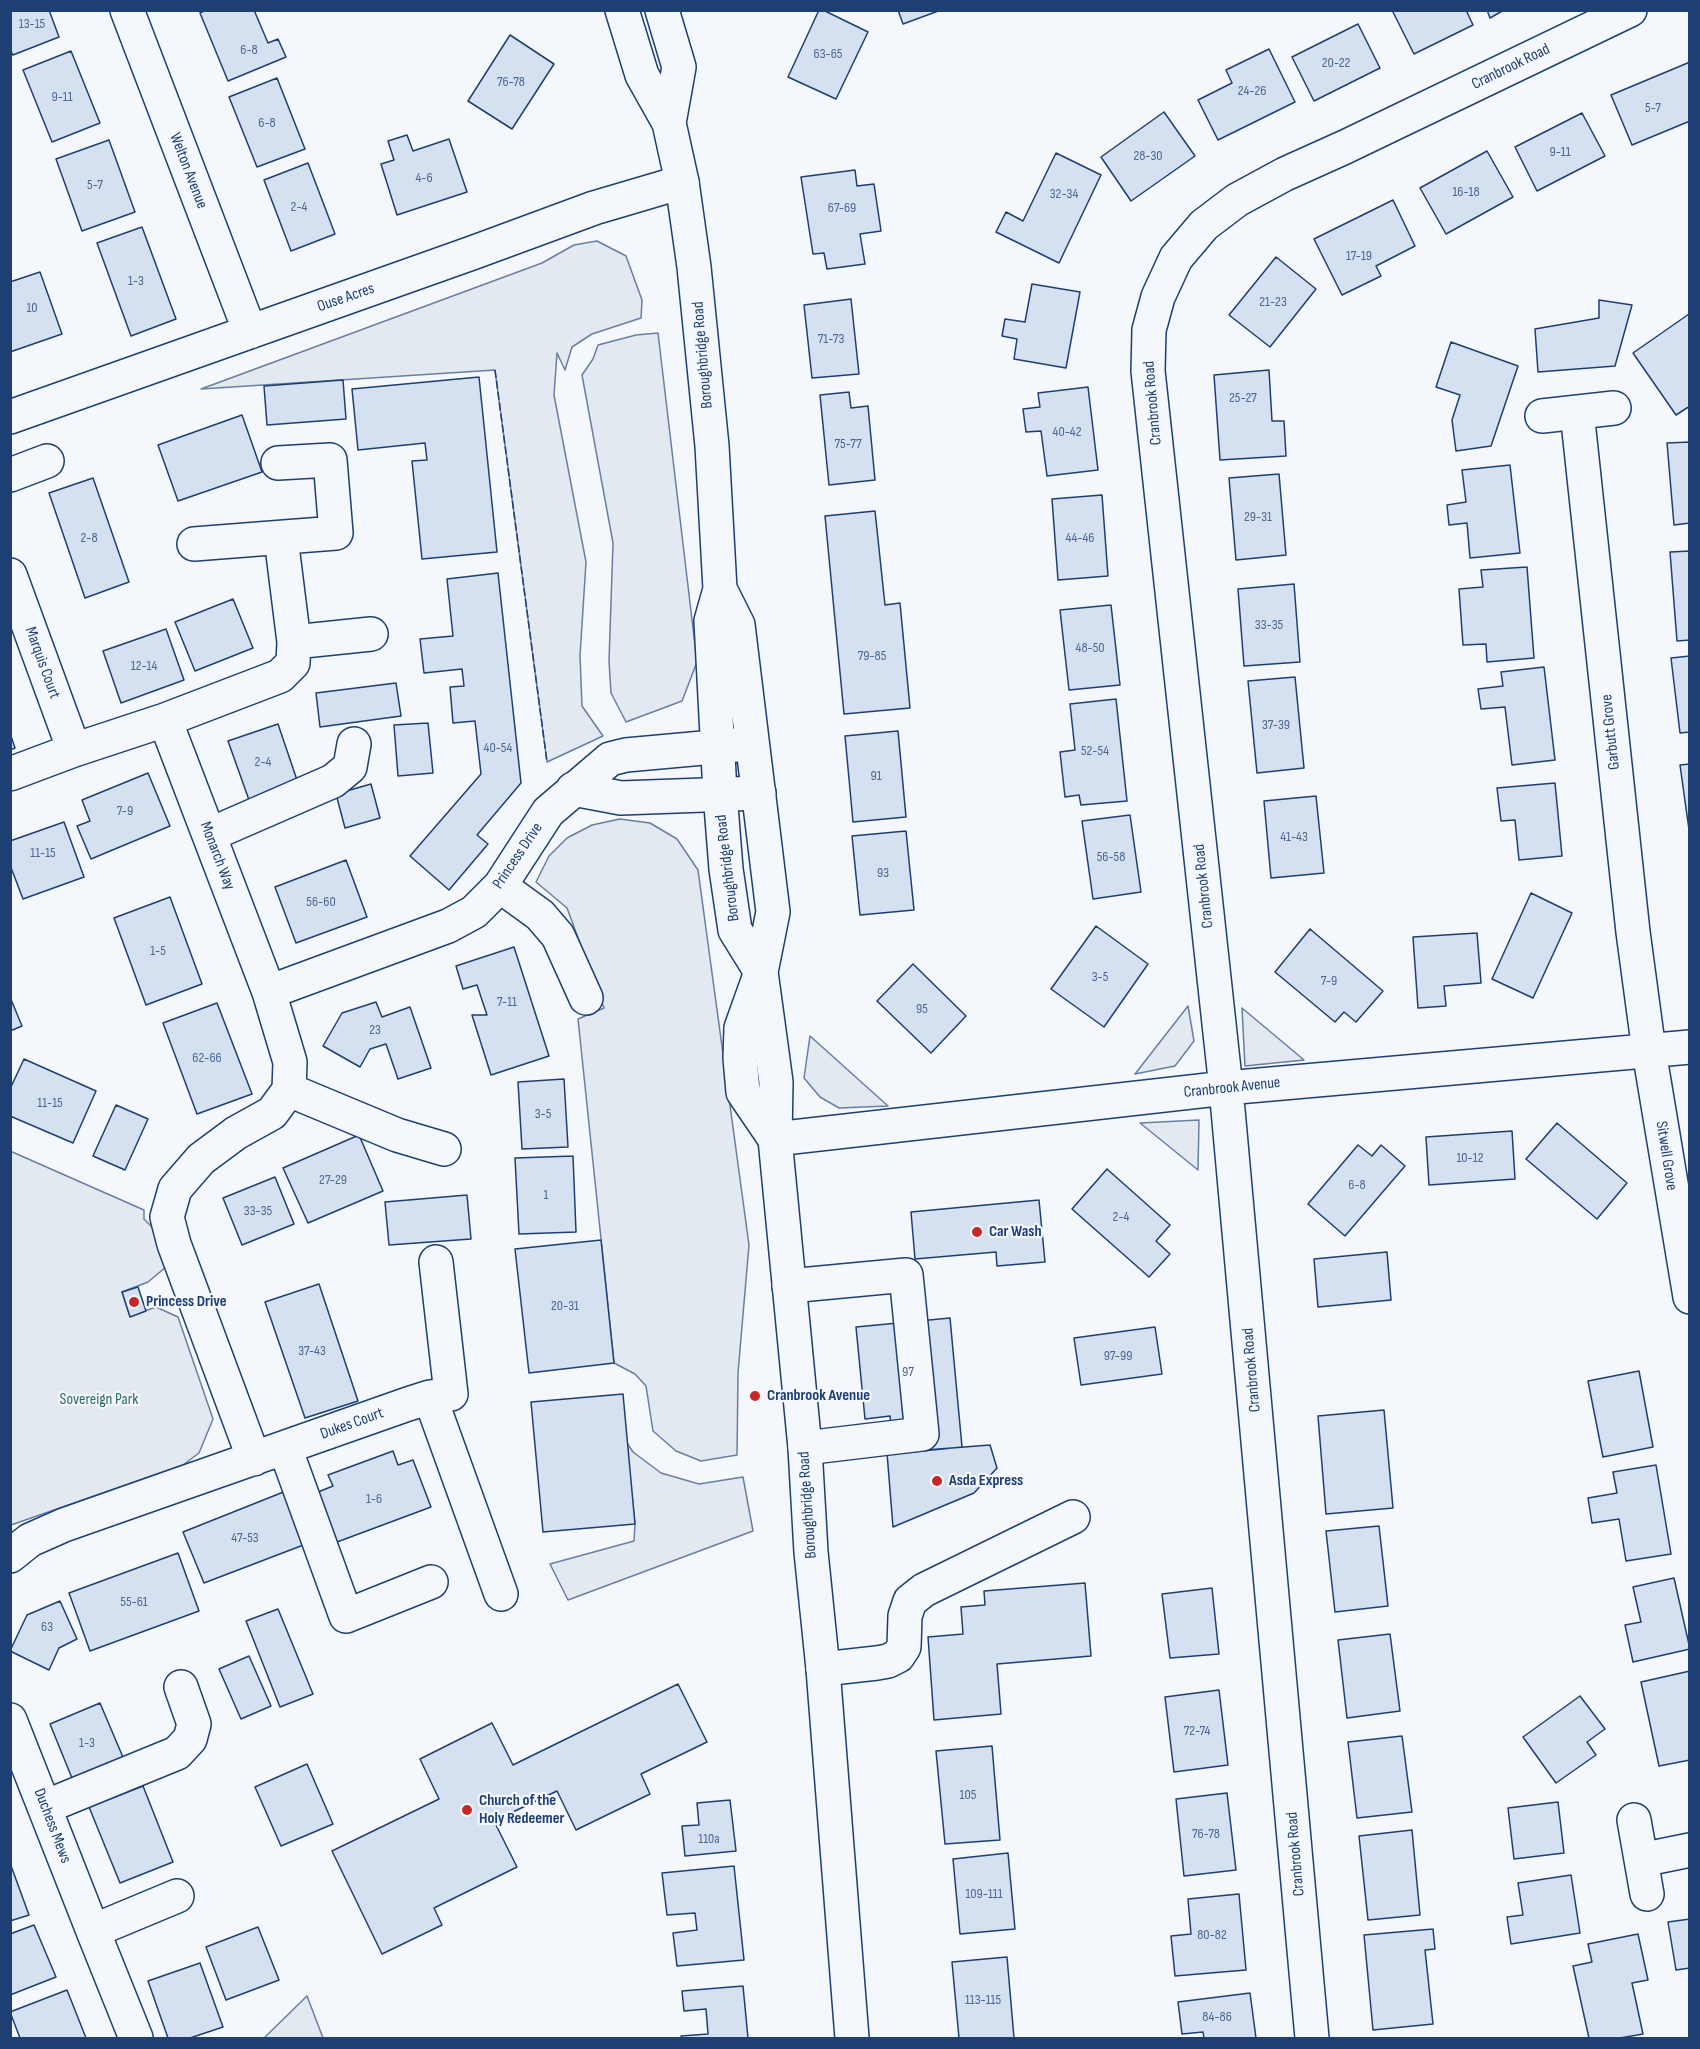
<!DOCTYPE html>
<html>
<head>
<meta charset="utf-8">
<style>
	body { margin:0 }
	#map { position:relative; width:1700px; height:2049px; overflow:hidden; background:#f4f7fb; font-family:"Sofia Sans Condensed",sans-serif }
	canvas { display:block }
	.frame { position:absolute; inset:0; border:12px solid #1d3f73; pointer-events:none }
</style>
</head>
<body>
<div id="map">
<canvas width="1700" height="2049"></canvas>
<div class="frame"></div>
</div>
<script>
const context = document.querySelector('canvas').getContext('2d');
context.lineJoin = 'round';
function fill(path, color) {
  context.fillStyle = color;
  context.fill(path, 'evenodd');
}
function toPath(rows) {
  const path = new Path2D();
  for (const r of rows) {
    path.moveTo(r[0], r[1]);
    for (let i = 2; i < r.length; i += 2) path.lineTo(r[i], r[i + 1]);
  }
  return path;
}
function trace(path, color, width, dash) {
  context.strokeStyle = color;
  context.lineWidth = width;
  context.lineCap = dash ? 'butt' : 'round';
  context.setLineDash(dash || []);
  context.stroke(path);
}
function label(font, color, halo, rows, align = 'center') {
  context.font = font + ' "Sofia Sans Condensed",sans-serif';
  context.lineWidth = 4.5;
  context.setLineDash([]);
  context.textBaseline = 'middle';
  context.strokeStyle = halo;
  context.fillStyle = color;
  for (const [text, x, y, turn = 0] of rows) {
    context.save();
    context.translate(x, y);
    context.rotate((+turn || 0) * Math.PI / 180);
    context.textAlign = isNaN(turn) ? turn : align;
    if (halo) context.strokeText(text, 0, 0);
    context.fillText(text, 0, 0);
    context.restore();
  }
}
const green = toPath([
	[597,241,626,256,642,300,641,318,592,334,572,347,565,370,557,353,554,395,586,562,580,656,582,706,603,736,547,762,495,370,201,389,542,263,574,245,597,241],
	[658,333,697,662,682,701,626,722,611,693,609,661,613,543,582,375,593,359,598,345,636,335,658,333],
	[620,819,650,823,677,839,698,870,749,1245,738,1373,737,1455,701,1461,676,1451,653,1431,646,1386,635,1374,614,1363,578,1019,604,1008,567,908,536,882,549,856,567,838,592,825,620,819],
	[1188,1006,1194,1041,1175,1066,1135,1074,1188,1006],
	[1242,1008,1304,1060,1245,1066,1242,1008],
	[810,1036,888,1106,839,1108,820,1097,804,1078,810,1036],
	[1199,1120,1198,1170,1140,1123,1199,1120],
	[10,1151,144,1210,144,1219,152,1227,166,1267,148,1282,122,1292,130,1316,156,1307,178,1317,213,1419,199,1453,183,1465,11,1525,10,1151],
	[625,1440,633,1452,661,1473,699,1484,743,1477,753,1531,568,1600,550,1564,634,1541,635,1524,625,1440],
	[307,1996,323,2038,264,2038,307,1996]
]);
const building = toPath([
	[10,10,49,10,59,37,13,55,10,50,10,10],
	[206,10,254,10,268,43,278,39,286,57,228,81,200,13,206,10],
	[819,10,823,10,868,32,836,99,788,77,819,10],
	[898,10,941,10,903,24,898,10],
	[1392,10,1466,10,1473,25,1414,54,1392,10],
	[1487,10,1504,10,1490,18,1487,10],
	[1358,24,1380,68,1314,101,1292,57,1358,24],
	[510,35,554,64,512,129,468,101,510,35],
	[1269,49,1295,102,1218,140,1198,100,1232,83,1226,70,1269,49],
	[71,51,100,123,52,142,23,70,71,51],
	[1690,62,1690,121,1632,145,1611,95,1690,62],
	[277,78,305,149,257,167,229,97,277,78],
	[1164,112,1195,156,1131,201,1101,157,1164,112],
	[1582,113,1605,156,1537,191,1515,147,1582,113],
	[407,135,413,151,449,139,467,192,397,215,381,164,394,160,388,141,407,135],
	[109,140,135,212,82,231,56,159,109,140],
	[1487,151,1513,197,1446,234,1420,188,1487,151],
	[1056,153,1101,175,1059,263,996,232,1006,212,1023,221,1056,153],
	[308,163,335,234,291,251,264,180,308,163],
	[855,170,857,186,874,184,881,231,860,234,865,264,827,269,824,253,813,254,801,177,855,170],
	[1393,200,1415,246,1376,266,1381,276,1342,295,1314,239,1393,200],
	[142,227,176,319,131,336,97,243,142,227],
	[1276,257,1316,289,1270,347,1229,315,1276,257],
	[40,272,62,334,10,352,10,282,40,272],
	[1032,284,1080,292,1066,368,1014,359,1017,339,1002,336,1005,319,1025,322,1032,284],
	[851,299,859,374,812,378,804,305,851,299],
	[1599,300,1632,305,1615,366,1538,372,1535,329,1599,318,1599,300],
	[1689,314,1690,406,1676,415,1633,353,1689,314],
	[1451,342,1518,366,1491,446,1456,451,1452,420,1460,395,1436,387,1451,342],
	[1269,370,1272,421,1284,421,1286,456,1220,460,1214,375,1269,370],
	[479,377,497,552,422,559,412,461,427,460,425,443,358,450,352,389,479,377],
	[343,380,346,419,267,425,264,386,343,380],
	[1088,387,1098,470,1047,476,1041,431,1026,432,1023,409,1040,407,1038,393,1088,387],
	[849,392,851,408,868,406,875,480,829,485,820,395,849,392],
	[242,415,262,472,178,501,158,445,242,415],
	[1690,442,1690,523,1674,525,1667,443,1690,442],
	[1510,465,1520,553,1470,558,1467,523,1449,525,1447,505,1466,502,1462,470,1510,465],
	[1279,474,1286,555,1236,560,1229,478,1279,474],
	[93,478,129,582,85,598,49,493,93,478],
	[1102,495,1108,576,1058,580,1052,499,1102,495],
	[875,511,885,605,900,603,910,708,844,714,825,516,875,511],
	[1690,551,1690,640,1677,641,1670,552,1690,551],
	[1527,567,1534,658,1487,662,1486,644,1463,645,1459,589,1483,587,1481,570,1527,567],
	[498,573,521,783,477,835,488,844,449,890,410,856,481,774,475,721,453,723,450,687,464,686,462,669,424,673,420,639,453,636,447,579,498,573],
	[1294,584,1300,662,1244,666,1238,589,1294,584],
	[233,599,253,648,195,671,175,622,233,599],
	[1111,605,1120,685,1069,690,1060,610,1111,605],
	[166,629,184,680,121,703,103,651,166,629],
	[1690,656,1690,732,1680,733,1671,658,1690,656],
	[1544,667,1555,760,1512,765,1505,707,1481,709,1478,689,1503,686,1501,672,1544,667],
	[1295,677,1304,768,1257,773,1248,681,1295,677],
	[396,683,401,716,320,727,316,693,396,683],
	[1116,699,1127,801,1081,805,1079,795,1065,797,1060,752,1075,750,1070,704,1116,699],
	[428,723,433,773,398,776,394,725,428,723],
	[278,724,298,783,249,800,228,741,278,724],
	[898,731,906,817,853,822,845,736,898,731],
	[10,733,15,748,10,750,10,733],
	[1690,764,1690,837,1680,765,1690,764],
	[148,773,170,826,91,859,77,826,90,821,82,800,148,773],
	[1555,783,1562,856,1519,860,1515,820,1501,821,1497,788,1555,783],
	[371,784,380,818,345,828,336,794,371,784],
	[1316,796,1324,873,1271,878,1264,801,1316,796],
	[1130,815,1141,892,1093,899,1082,821,1130,815],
	[64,822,84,877,23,899,10,865,10,841,64,822],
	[906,831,914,910,860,915,852,836,906,831],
	[346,860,367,917,296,943,275,887,346,860],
	[1531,893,1572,913,1533,998,1492,979,1531,893],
	[170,897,202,984,146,1005,114,918,170,897],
	[1096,926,1148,964,1104,1027,1051,989,1096,926],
	[1310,929,1383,991,1356,1022,1344,1012,1335,1022,1275,972,1310,929],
	[1477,933,1481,983,1444,986,1446,1006,1418,1008,1413,937,1477,933],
	[514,947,549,1056,491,1075,472,1015,487,1015,477,985,463,989,456,966,514,947],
	[913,964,966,1016,931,1053,877,1001,913,964],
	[10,997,22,1026,10,1031,10,997],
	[376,1002,382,1017,410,1007,431,1068,398,1079,386,1044,370,1049,360,1067,323,1046,342,1013,376,1002],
	[217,1003,252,1094,197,1114,163,1023,217,1003],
	[24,1059,96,1091,73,1143,10,1116,10,1089,24,1059],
	[564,1079,568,1147,522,1149,518,1082,564,1079],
	[116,1105,148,1119,125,1170,93,1156,116,1105],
	[1557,1123,1627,1183,1597,1219,1526,1159,1557,1123],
	[1512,1131,1515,1179,1429,1185,1426,1137,1512,1131],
	[359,1135,383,1191,308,1223,283,1168,359,1135],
	[1358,1145,1372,1156,1381,1145,1405,1166,1345,1236,1308,1204,1358,1145],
	[573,1156,576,1232,519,1234,515,1158,573,1156],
	[1107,1169,1170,1225,1156,1241,1170,1254,1149,1277,1072,1209,1107,1169],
	[275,1177,294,1224,242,1245,223,1198,275,1177],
	[467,1195,471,1239,389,1245,385,1202,467,1195],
	[1039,1200,1045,1262,997,1266,996,1252,915,1259,911,1212,1039,1200],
	[601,1240,614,1363,529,1373,515,1249,601,1240],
	[1387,1252,1391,1300,1318,1307,1314,1259,1387,1252],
	[319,1284,358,1401,305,1418,265,1302,319,1284],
	[138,1287,146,1311,130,1317,122,1292,138,1287],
	[950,1318,962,1447,893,1454,890,1416,865,1419,856,1327,950,1318],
	[1155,1327,1162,1374,1081,1385,1074,1338,1155,1327],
	[1639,1371,1653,1447,1603,1457,1588,1381,1639,1371],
	[623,1394,635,1524,543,1532,531,1402,623,1394],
	[1384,1410,1393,1508,1326,1514,1318,1416,1384,1410],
	[990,1445,997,1468,974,1493,893,1527,887,1453,990,1445],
	[393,1451,398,1465,413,1460,431,1507,337,1542,318,1492,333,1486,328,1475,393,1451],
	[1656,1465,1671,1554,1626,1561,1619,1519,1592,1523,1588,1498,1617,1493,1613,1472,1656,1465],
	[286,1491,306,1544,204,1583,183,1532,286,1491],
	[1379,1526,1388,1606,1335,1612,1326,1531,1379,1526],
	[178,1553,199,1611,90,1651,69,1593,178,1553],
	[1674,1578,1690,1649,1633,1662,1625,1625,1641,1622,1633,1587,1674,1578],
	[1085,1583,1091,1656,997,1664,1001,1714,934,1720,928,1637,963,1634,961,1607,985,1605,984,1591,1085,1583],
	[1212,1588,1219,1654,1170,1658,1162,1594,1212,1588],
	[60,1601,77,1639,59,1648,49,1670,10,1651,27,1615,60,1601],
	[278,1609,313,1694,280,1707,246,1621,278,1609],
	[1390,1634,1400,1711,1347,1718,1338,1640,1390,1634],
	[249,1656,271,1706,241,1719,219,1669,249,1656],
	[1690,1671,1690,1760,1659,1766,1641,1682,1690,1671],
	[678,1684,707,1742,641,1774,650,1794,576,1830,557,1791,494,1821,517,1867,434,1908,442,1925,382,1954,332,1851,439,1799,420,1759,492,1723,513,1765,678,1684],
	[1219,1690,1228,1765,1174,1772,1165,1697,1219,1690],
	[1580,1696,1605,1729,1587,1742,1596,1755,1556,1783,1523,1737,1580,1696],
	[100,1703,125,1762,74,1783,50,1724,100,1703],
	[1402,1736,1412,1812,1357,1818,1348,1742,1402,1736],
	[992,1746,1000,1840,945,1844,936,1751,992,1746],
	[307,1764,333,1824,281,1846,255,1787,307,1764],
	[143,1786,173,1862,120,1883,89,1807,143,1786],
	[1227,1793,1236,1870,1184,1876,1176,1799,1227,1793],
	[730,1800,736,1851,685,1856,682,1826,699,1825,697,1803,730,1800],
	[1558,1802,1564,1853,1514,1859,1508,1808,1558,1802],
	[1412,1830,1420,1915,1368,1920,1359,1836,1412,1830],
	[1008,1853,1015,1929,960,1934,953,1859,1008,1853],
	[10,1863,29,1915,10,1921,10,1863],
	[734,1866,744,1960,677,1966,673,1933,697,1930,695,1913,667,1915,662,1873,734,1866],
	[1571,1875,1580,1933,1511,1944,1507,1917,1523,1915,1518,1883,1571,1875],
	[1239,1894,1246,1970,1175,1976,1171,1936,1191,1934,1188,1899,1239,1894],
	[1690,1919,1690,1968,1676,1970,1668,1922,1690,1919],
	[34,1925,56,1977,10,1995,10,1934,34,1925],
	[258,1927,279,1980,226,2000,206,1947,258,1927],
	[1433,1929,1435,1949,1425,1950,1433,2024,1373,2030,1364,1935,1433,1929],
	[1638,1934,1648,1980,1632,1983,1643,2034,1620,2038,1589,2038,1573,1966,1592,1962,1588,1944,1638,1934],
	[1007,1957,1014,2038,959,2038,952,1962,1007,1957],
	[200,1963,223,2027,190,2038,168,2038,148,1981,200,1963],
	[743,1986,748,2038,682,2038,681,2036,708,2034,706,2009,684,2011,682,1991,743,1986],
	[67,1990,86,2038,20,2038,10,2012,67,1990],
	[1250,1993,1256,2038,1204,2038,1203,2032,1182,2034,1178,2002,1250,1993]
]);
const minor = toPath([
	[127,10,250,332],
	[1577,412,1633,932,1649,1051,1690,1297],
	[1542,416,1614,408],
	[10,417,472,253,594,208,682,182],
	[10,475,47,461],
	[194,544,336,533,330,460,278,463],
	[10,575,74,750],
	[294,642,371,634],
	[165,720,269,992],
	[10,774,74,750,165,720,280,676,293,663,294,642,281,538],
	[573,789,621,798,759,793],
	[209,835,333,781,350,767,354,744],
	[500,886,540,915,558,936,586,998],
	[761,972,741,1028,740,1058,743,1092,775,1139,1226,1088,1690,1047],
	[289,1090,397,1135,444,1149],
	[789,1286,906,1275,922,1434,805,1448],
	[430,1397,501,1594],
	[285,1448,346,1616,431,1582],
	[254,1459,174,1244,167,1217,175,1189,201,1159,236,1133,272,1113,289,1090,290,1062,269,992,448,926,474,912,500,886,548,812,610,759,626,755,747,744],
	[10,1556,30,1540,64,1525,408,1404,430,1397,451,1394,436,1262],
	[823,1669,877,1663,888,1661,898,1656,904,1647,905,1616,910,1601,924,1590,1073,1517],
	[10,1720,93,1931,177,1896],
	[45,1807,177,1753,190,1739,194,1724,181,1687],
	[1634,1820,1647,1894],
	[1641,1860,1690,1850],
	[93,1931,136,2038],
	[1312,2038,1226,1088,1148,371,1149,330,1158,297,1176,258,1204,225,1237,200,1285,174,1345,147,1630,10]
]);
const major = toPath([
	[622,10,642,75,669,123,682,182,694,267,712,446,720,589,711,621,720,793,726,869,735,930,761,972],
	[662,10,679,67,669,123],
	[720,589,738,625,773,912,761,972,776,1082,775,1139,805,1448,811,1552,823,1669,852,2038]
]);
const fence = toPath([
	[495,370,547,762]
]);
const markers = [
	[977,1232,6,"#c62828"],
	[134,1302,6,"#c62828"],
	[755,1396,6,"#c62828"],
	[937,1481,6,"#c62828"],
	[467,1810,6,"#c62828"]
];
const numberNames = [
	["13-15",32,24],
	["6-8",249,50],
	["63-65",828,54],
	["20-22",1336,63],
	["76-78",511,82],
	["24-26",1252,91],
	["9-11",62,97],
	["5-7",1653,108],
	["6-8",267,123],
	["9-11",1560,152],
	["28-30",1148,156],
	["4-6",424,178],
	["5-7",95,185],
	["16-18",1466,192],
	["32-34",1064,194],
	["2-4",299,207],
	["67-69",842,208],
	["17-19",1359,256],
	["1-3",136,281],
	["21-23",1273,302],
	["10",32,308],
	["71-73",831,339],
	["25-27",1243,398],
	["40-42",1067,432],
	["75-77",848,444],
	["29-31",1258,517],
	["2-8",89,538],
	["44-46",1080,538],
	["33-35",1269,625],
	["48-50",1090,648],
	["79-85",872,656],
	["12-14",144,666],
	["37-39",1276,725],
	["40-54",498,748],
	["52-54",1095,751],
	["2-4",263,762],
	["91",876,776],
	["7-9",125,811],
	["41-43",1294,837],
	["11-15",43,853],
	["56-58",1111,857],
	["93",883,873],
	["56-60",321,902],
	["1-5",158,951],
	["3-5",1100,977],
	["7-9",1329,981],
	["7-11",507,1002],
	["95",922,1009],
	["23",375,1030],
	["62-66",207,1058],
	["11-15",50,1103],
	["3-5",543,1114],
	["10-12",1470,1158],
	["27-29",333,1180],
	["6-8",1357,1185],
	["1",546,1195],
	["33-35",258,1211],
	["2-4",1121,1217],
	["20-31",565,1306],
	["37-43",312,1351],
	["97-99",1118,1356],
	["97",908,1372],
	["1-6",374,1499],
	["47-53",245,1538],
	["55-61",134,1602],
	["63",47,1627],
	["72-74",1197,1731],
	["1-3",87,1743],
	["105",968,1795],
	["76-78",1206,1834],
	["110a",709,1839],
	["109-111",984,1894],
	["80-82",1212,1935],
	["113-115",983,2000],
	["84-86",1217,2017]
];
const streetNames = [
	["Cranbrook Road",1511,67,-26],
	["Welton Avenue",188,171,69],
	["Ouse Acres",346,298,-19],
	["Boroughbridge Road",703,355,-95],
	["Cranbrook Road",1153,403,-95],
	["Marquis Court",42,663,70],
	["Garbutt Grove",1611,732,-96],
	["Monarch Way",217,856,69],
	["Princess Drive",518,856,-56],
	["Boroughbridge Road",728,868,-97],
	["Cranbrook Road",1204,886,-96],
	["Cranbrook Avenue",1232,1088,-6],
	["Sitwell Grove",1666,1156,81],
	["Cranbrook Road",1252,1370,-95],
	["Dukes Court",352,1424,-20],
	["Boroughbridge Road",808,1505,-94],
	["Duchess Mews",52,1826,69],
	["Cranbrook Road",1296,1854,-95]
];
const poiNames = [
	["Car Wash",989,1232],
	["Princess Drive",146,1302],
	["Cranbrook Avenue",767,1396],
	["Asda Express",949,1481],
	["Church of the",479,1801],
	["Holy Redeemer",479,1819]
];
const parkNames = [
	["Sovereign Park",99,1400]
];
fill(green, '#e3e9f0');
trace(green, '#687fa3', 1.5);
fill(building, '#d5e0f0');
trace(building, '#1d3f73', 1.5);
trace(minor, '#1d3f73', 36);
trace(major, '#1d3f73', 36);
trace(minor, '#f4f7fb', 33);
trace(major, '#f4f7fb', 33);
trace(fence, '#1d3f73', 1.5, [8, 3]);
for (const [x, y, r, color] of markers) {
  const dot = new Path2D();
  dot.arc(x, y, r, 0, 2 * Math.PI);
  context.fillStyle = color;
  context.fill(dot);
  trace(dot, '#f4f7fb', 2);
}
label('14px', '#4b6792', null, numberNames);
label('16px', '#1d3f73', '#f4f7fb', streetNames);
label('bold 16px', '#1d3f73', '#f4f7fb', poiNames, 'left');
label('16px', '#2c6c60', '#f4f7fb', parkNames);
</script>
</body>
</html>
